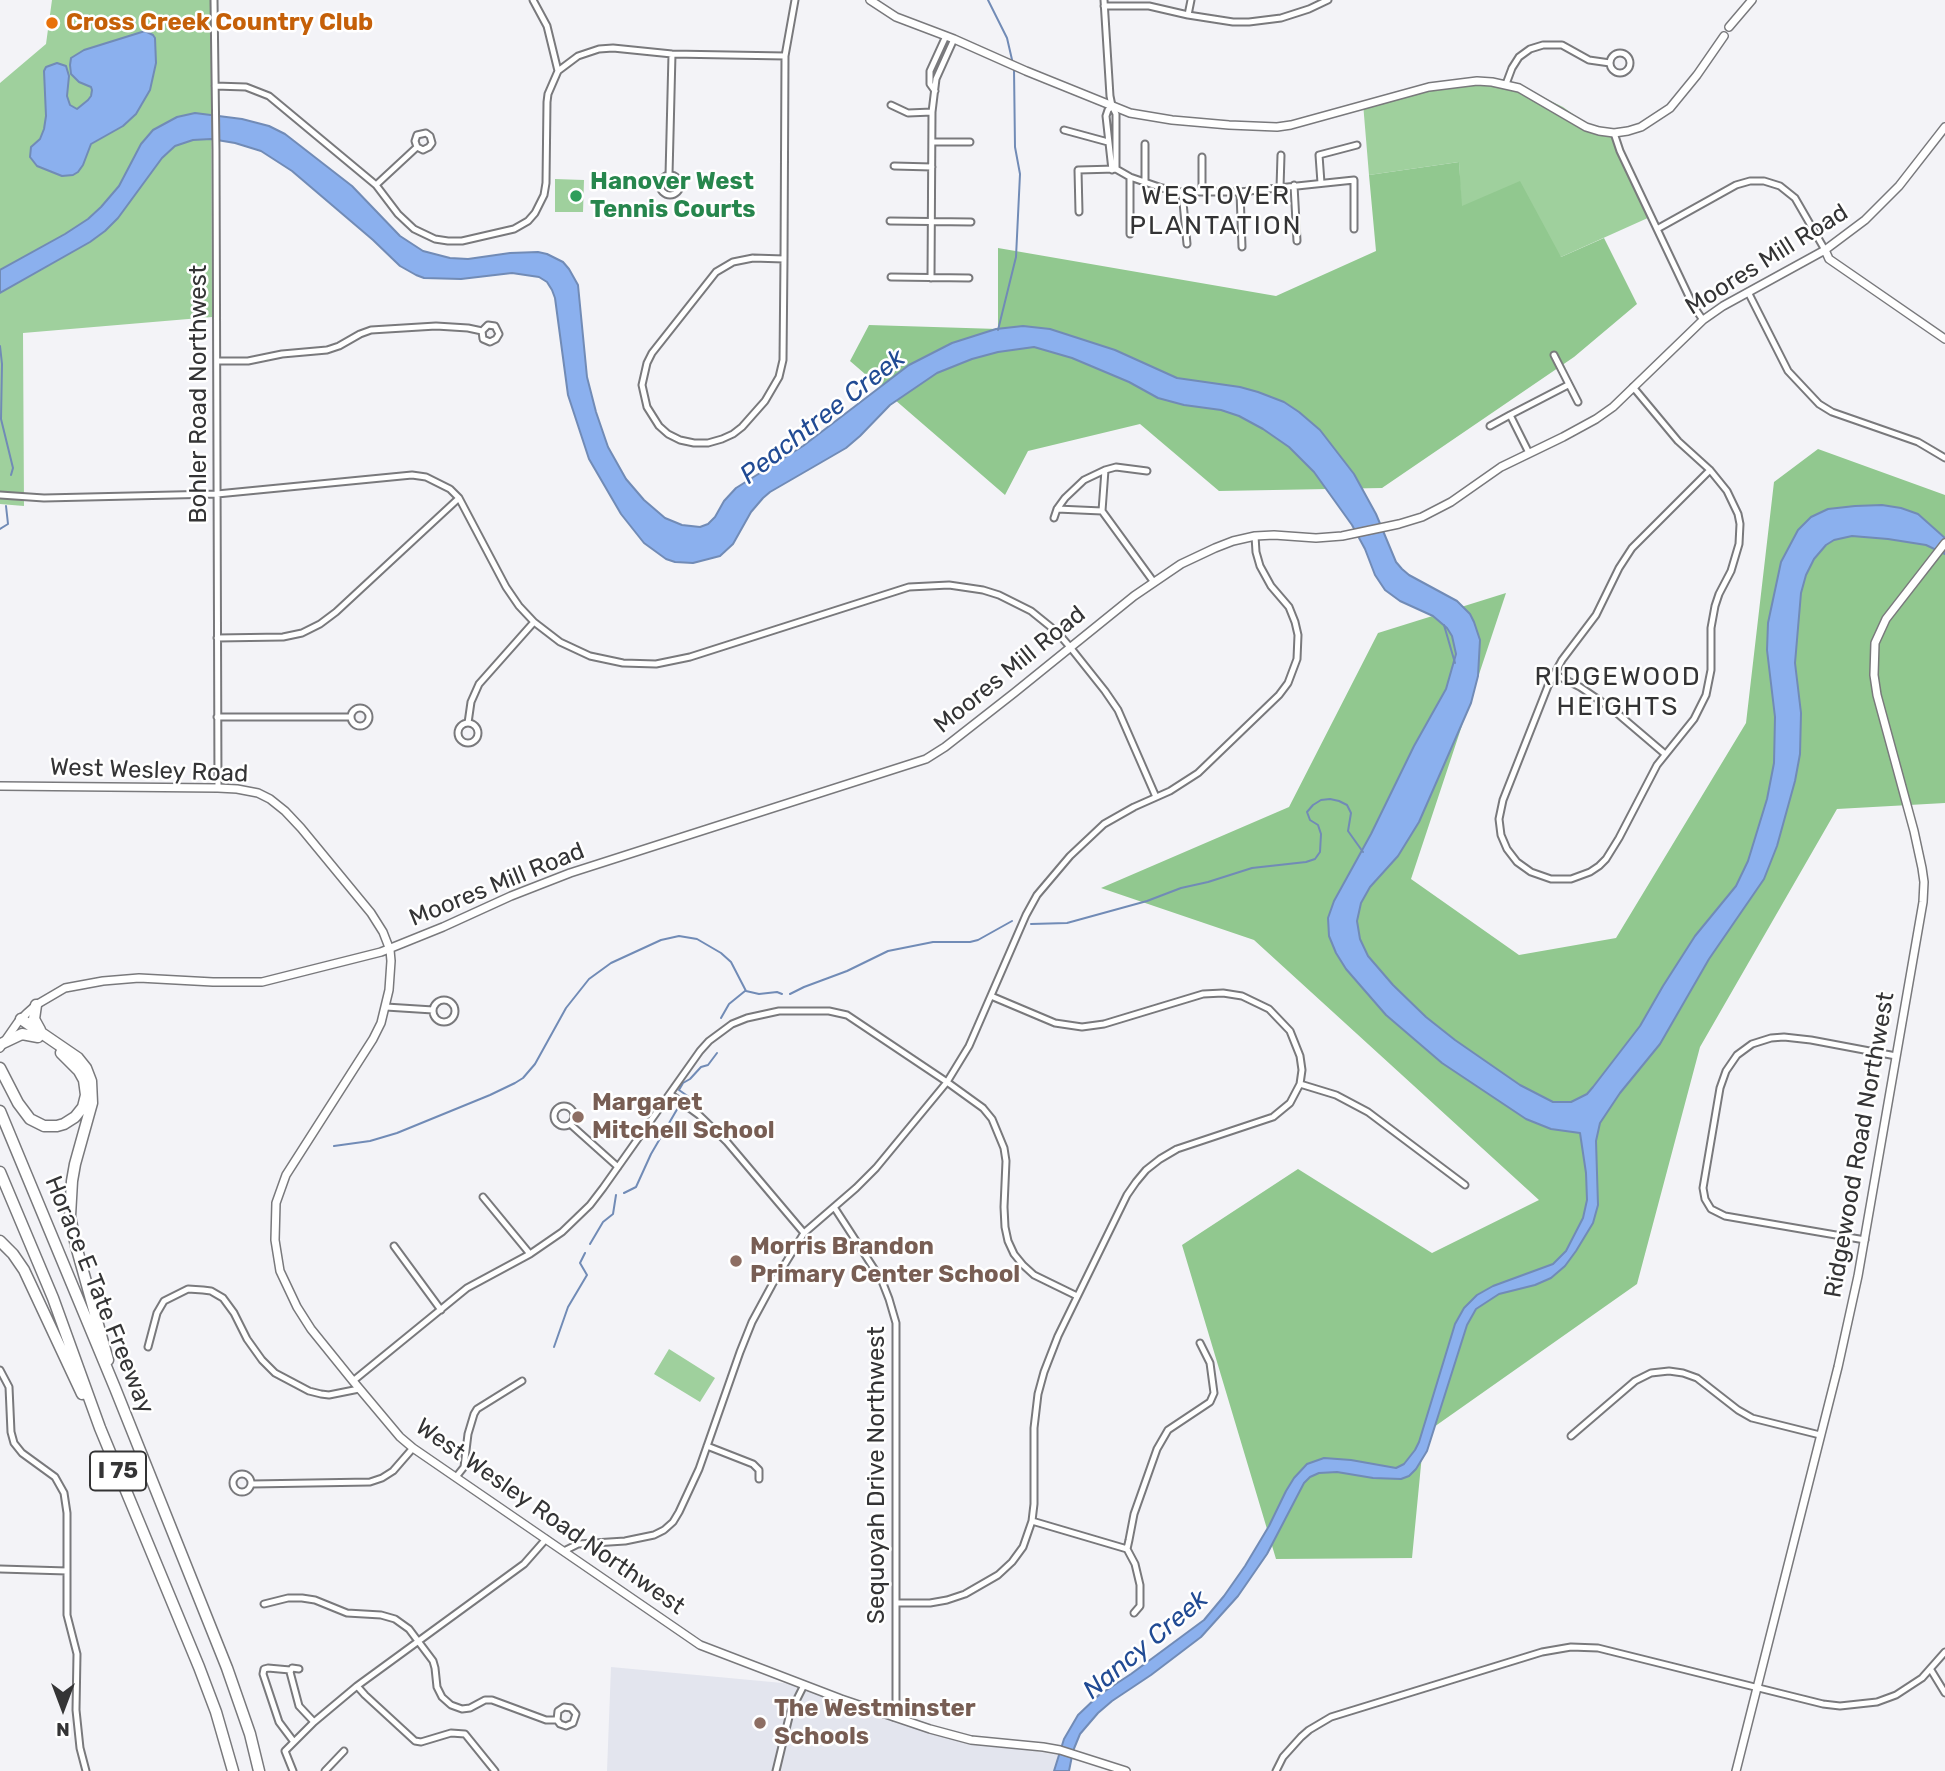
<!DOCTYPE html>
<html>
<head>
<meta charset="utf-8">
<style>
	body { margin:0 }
	#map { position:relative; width:1945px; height:1771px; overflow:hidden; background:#f3f3f7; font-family:Rubik,sans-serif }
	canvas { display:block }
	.north { position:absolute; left:28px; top:1673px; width:70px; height:70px; -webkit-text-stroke:5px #fff; paint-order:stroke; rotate:180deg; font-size:19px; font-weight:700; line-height:28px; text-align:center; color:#343435 }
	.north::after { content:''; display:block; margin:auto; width:24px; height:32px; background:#343435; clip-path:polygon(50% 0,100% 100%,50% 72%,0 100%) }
</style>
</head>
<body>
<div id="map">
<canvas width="1945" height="1771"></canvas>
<div class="north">N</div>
</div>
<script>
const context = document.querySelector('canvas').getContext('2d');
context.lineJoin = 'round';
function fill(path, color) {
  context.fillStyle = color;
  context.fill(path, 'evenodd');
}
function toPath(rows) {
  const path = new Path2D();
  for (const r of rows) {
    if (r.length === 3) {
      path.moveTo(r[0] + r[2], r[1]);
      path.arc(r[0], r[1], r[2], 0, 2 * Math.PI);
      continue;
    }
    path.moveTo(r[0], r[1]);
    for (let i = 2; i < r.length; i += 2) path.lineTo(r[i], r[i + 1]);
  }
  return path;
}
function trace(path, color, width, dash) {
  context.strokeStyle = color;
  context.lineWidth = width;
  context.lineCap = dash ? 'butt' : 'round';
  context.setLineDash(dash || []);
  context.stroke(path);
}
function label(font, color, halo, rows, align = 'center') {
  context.font = font + ' Rubik,sans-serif';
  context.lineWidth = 5;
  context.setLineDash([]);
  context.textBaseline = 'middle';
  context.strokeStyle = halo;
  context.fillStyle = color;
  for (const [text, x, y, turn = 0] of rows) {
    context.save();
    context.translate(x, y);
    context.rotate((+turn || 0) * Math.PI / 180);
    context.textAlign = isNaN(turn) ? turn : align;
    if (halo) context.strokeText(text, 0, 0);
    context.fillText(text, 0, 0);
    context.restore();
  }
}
const built = toPath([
	[611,1667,804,1685,893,1717,990,1743,1058,1755,1058,1771,607,1771]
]);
const green = toPath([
	[52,0,211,0,212,317,23,333,24,506,0,504,0,83,46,44],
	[1506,79,1563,107,1584,122,1601,130,1616,130,1616,149,1650,217,1561,257,1461,206,1459,162,1369,175,1363,103,1452,82],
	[555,179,584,180,583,212,555,212],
	[669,1349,715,1378,700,1402,654,1374]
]);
const forest = toPath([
	[1459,162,1462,206,1520,181,1561,257,1604,238,1637,304,1574,357,1382,488,1219,491,1140,424,1028,451,1005,495,850,361,869,325,998,329,998,248,1276,296,1376,251,1369,175],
	[1818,449,1945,495,1945,803,1837,809,1700,1047,1637,1284,1424,1434,1412,1558,1276,1559,1182,1245,1298,1169,1432,1253,1539,1200,1254,940,1101,888,1289,807,1378,633,1506,593,1411,879,1519,955,1616,938,1746,723,1774,482]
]);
const water = toPath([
	[145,31,153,35,155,38,156,63,150,90,136,114,123,126,91,144,83,165,78,172,73,175,62,176,37,166,30,157,31,147,40,139,44,129,46,116,44,71,46,67,57,63,66,66,69,76,67,96,70,105,77,109,88,100,91,96,92,90,91,87,79,82,71,74,70,65,71,58,84,50,145,31],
	[195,113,242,119,269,126,285,134,352,186,400,236,423,251,450,258,468,259,510,253,538,252,547,254,563,262,569,269,578,285,587,377,596,412,608,447,626,479,644,500,665,518,682,525,700,527,708,524,715,517,724,501,736,488,803,446,909,365,952,343,996,329,1023,326,1050,329,1115,350,1177,378,1240,387,1258,392,1284,402,1299,412,1320,430,1354,474,1376,514,1396,562,1402,569,1409,575,1457,601,1470,614,1474,622,1480,640,1478,676,1471,703,1419,822,1398,856,1370,887,1361,903,1357,921,1360,939,1368,956,1393,985,1426,1017,1455,1040,1520,1085,1553,1102,1571,1102,1587,1094,1593,1087,1640,1026,1663,986,1695,936,1736,886,1748,861,1767,799,1774,763,1775,717,1767,650,1768,623,1781,562,1798,530,1811,517,1828,509,1855,506,1882,505,1901,508,1918,514,1945,538,1945,554,1926,545,1888,539,1852,536,1834,540,1826,545,1814,559,1806,575,1801,593,1795,663,1801,713,1800,754,1795,781,1777,846,1764,879,1709,959,1660,1044,1620,1093,1600,1123,1596,1141,1598,1205,1593,1223,1576,1251,1565,1266,1551,1278,1535,1285,1499,1294,1476,1309,1467,1325,1427,1451,1416,1469,1409,1476,1401,1479,1373,1478,1337,1472,1319,1473,1310,1477,1304,1483,1267,1554,1238,1596,1201,1637,1151,1675,1112,1701,1098,1713,1080,1734,1073,1751,1069,1771,1054,1771,1064,1739,1078,1715,1099,1695,1131,1674,1204,1620,1224,1596,1245,1566,1269,1526,1286,1491,1294,1478,1307,1464,1324,1458,1351,1460,1396,1468,1404,1464,1415,1450,1419,1442,1455,1324,1464,1308,1477,1295,1493,1286,1553,1264,1566,1251,1583,1218,1587,1200,1586,1173,1580,1133,1551,1129,1526,1119,1442,1063,1386,1015,1346,969,1336,953,1329,936,1328,918,1334,901,1371,834,1414,746,1446,689,1456,654,1452,636,1447,628,1433,616,1400,601,1385,590,1375,575,1365,549,1352,525,1314,472,1289,447,1263,429,1239,416,1221,410,1184,405,1158,398,1129,382,1072,358,1034,347,998,352,972,359,937,373,890,405,860,436,846,448,770,492,763,498,751,512,733,544,720,556,693,563,675,562,666,559,644,543,621,514,589,459,568,395,555,298,552,290,547,282,539,277,512,273,461,279,424,278,416,275,400,266,373,240,292,171,261,151,235,143,211,139,193,140,175,146,162,158,118,218,105,231,90,242,0,293,0,270,65,234,88,219,101,207,119,186,141,144,153,130,177,117,195,113]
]);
const stream = toPath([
	[988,0,1007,38,1013,64],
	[998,330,1016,257,1020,174,1015,147,1014,69],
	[0,346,2,364,1,419,13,468,11,475],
	[0,529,8,524,6,506],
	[1444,625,1455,663],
	[1031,924,1067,923,1147,901,1181,888,1208,882,1252,868,1306,862,1315,859,1320,852,1321,834,1318,825,1310,820,1307,812,1313,805,1321,800,1330,799,1339,801,1347,805,1351,813,1348,831,1363,852],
	[790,994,804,987,847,971,888,951,933,942,970,942,978,940,1012,921],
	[721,1018,729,1004,745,991],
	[686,1099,689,1097,679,1090,683,1083,690,1079,701,1067,708,1065,717,1053],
	[334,1146,370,1141,397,1133,490,1095,515,1083,523,1078,535,1064,566,1008,589,979,611,963,661,940,679,936,697,939,721,953,731,962,746,991,759,994,777,992,782,994],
	[624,1193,636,1187,651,1154,679,1106],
	[590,1244,603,1222,613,1214,616,1195],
	[554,1347,568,1307,587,1275,580,1263,585,1253]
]);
const minor = toPath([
	[214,0,216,149,218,788],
	[533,0,547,26,558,71],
	[1104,0,1110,96,1112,106,1116,114,1116,169],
	[1191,0,1188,15,1233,22,1249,22,1281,18,1309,9,1328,0],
	[1104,6,1149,6,1188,15],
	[1620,63,10],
	[1506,84,1512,68,1519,57,1530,49,1543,45,1562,45,1589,60,1610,63],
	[215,86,246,87,269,96,376,185,398,214,414,229,435,239,448,241,462,241,514,229,528,221,535,213,544,195,546,183,547,102,548,94,558,71,578,56,599,49,613,48,672,54,785,56],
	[935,91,930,84,930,71,946,36],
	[891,105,908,113,932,112],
	[1112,106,1108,110,1106,116,1112,170],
	[1064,130,1108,142],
	[1614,133,1620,151,1694,307,1703,320],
	[932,142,970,142],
	[1202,157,1202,191],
	[894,166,932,167],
	[669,175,672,54],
	[670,185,10],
	[1130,177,1130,234],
	[1145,182,1145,144],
	[1321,183,1319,155,1357,145],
	[376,185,417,147,423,150,429,147,432,143,430,136,426,133,417,135,415,141,417,147],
	[1294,185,1297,241],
	[1280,188,1281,155],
	[1182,192,1187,244],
	[1240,192,1242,247],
	[1079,212,1078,170,1116,169,1130,177,1162,188,1182,192,1240,192,1354,180,1354,229],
	[890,221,971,222],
	[1657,229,1736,185,1750,181,1764,181,1780,186,1795,198,1825,250],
	[753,258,784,259,783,360,779,377,765,401,742,427,733,434,722,439,708,443,694,443,680,440,668,434,659,426,647,407,642,385,647,363,652,353,716,272,733,262,753,258],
	[784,259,785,56,795,0],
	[891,277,969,278],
	[931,278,932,112,936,79,954,39],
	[1748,292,1788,371,1819,404,1832,412,1918,442,1945,458],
	[1554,355,1578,402],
	[217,361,248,361,282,354,327,350,339,346,360,334,371,330,436,326,468,328,482,331,488,325,495,326,499,334,496,339,490,342,483,339,482,331],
	[1633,387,1678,441,1710,470,1727,491,1738,514,1740,524,1739,544,1731,571,1719,594,1715,606,1711,628,1711,670,1706,695,1694,719,1657,765,1619,838,1606,859,1599,866,1590,872,1571,879,1551,879,1531,872,1517,862,1507,849,1501,835,1499,819,1503,800,1548,686,1562,660,1596,615,1619,568,1632,548,1710,470],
	[1490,426,1510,415],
	[1529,453,1510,415,1568,385],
	[0,495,44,498,217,494,412,475,426,477,450,489,459,498,506,587,519,606,534,622,560,642,590,656,623,663,656,664,690,657,909,587,949,585,983,590,999,595,1031,611,1057,632,1070,647,1105,691,1118,710,1156,797],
	[1057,509,1102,511,1153,581],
	[1102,511,1105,470],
	[1054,518,1057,509,1065,498,1084,480,1105,470,1116,467,1147,471],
	[217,638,283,637,302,633,320,624,336,612,459,498],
	[1554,674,1580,687,1611,708,1665,754],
	[360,717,9],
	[217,717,351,717],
	[468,723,471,702,479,684,534,622],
	[468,733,10],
	[444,1011,11],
	[386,1007,433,1010],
	[1300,1084,1336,1095,1368,1112,1465,1185],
	[670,1094,699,1115,727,1142,804,1233],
	[564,1116,10],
	[570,1124,618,1167],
	[483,1197,530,1254],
	[834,1207,882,1281,889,1299,896,1323,896,1705,893,1717],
	[1865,1240,1725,1216,1711,1209,1705,1199,1703,1188,1720,1088,1726,1071,1737,1055,1752,1044,1771,1038,1784,1037,1811,1040,1896,1056],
	[394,1246,441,1310],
	[148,1347,157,1313,164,1301,188,1289,203,1290,211,1291,223,1298,234,1313,247,1339,262,1360,275,1373,309,1391,321,1394,329,1395,359,1389],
	[0,1370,9,1387,11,1432,14,1443,22,1453,55,1477,64,1493,67,1513,67,1615,77,1654,76,1710,80,1748,86,1771],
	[353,1381,467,1288,530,1254,562,1232,590,1205,603,1188,700,1051,709,1041,732,1024,747,1018,779,1011,829,1011,847,1015,947,1082,983,1108,992,1119,1004,1148,1006,1161,1004,1207,1005,1227,1008,1241,1014,1254,1023,1265,1034,1275,1077,1296],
	[1571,1436,1635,1381,1651,1373,1669,1371,1683,1373,1697,1378,1738,1410,1752,1418,1820,1435],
	[707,1446,753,1464,759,1470,759,1479],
	[242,1483,9],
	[456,1477,464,1467,468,1434,474,1414,477,1409,522,1381],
	[252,1484,370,1482,382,1478,393,1471,413,1448],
	[1032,1521,1127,1549],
	[564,1551,578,1544,625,1541,654,1535,664,1530,673,1522,679,1512,699,1469,740,1352,752,1322,772,1285,804,1233,856,1188,876,1168,947,1082,969,1046,1026,915,1037,895,1070,856,1104,824,1134,807,1170,791,1198,773,1279,695,1288,683,1297,659,1298,635,1295,622,1289,607,1271,586,1260,566,1256,552,1255,536],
	[0,1569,67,1571],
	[896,1603,930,1603,947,1600,965,1594,998,1575,1012,1562,1023,1547,1032,1521,1034,1504,1034,1428,1038,1394,1044,1372,1058,1336,1127,1195,1136,1182,1146,1170,1160,1159,1177,1149,1273,1117,1290,1103,1300,1084,1302,1070,1300,1056,1290,1031,1269,1009,1242,996,1223,993,1203,994,1104,1024,1082,1027,1055,1023,991,996],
	[264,1604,288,1598,302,1598,315,1600,347,1613,381,1615,395,1619,409,1629,433,1661,435,1668,437,1687,442,1697,451,1705,462,1709,470,1708,485,1700,492,1700,546,1720,557,1720,560,1724,566,1726,573,1723,576,1714,571,1708,564,1707,558,1711,557,1720],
	[1134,1613,1140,1606,1140,1585,1135,1564,1127,1549,1129,1540,1134,1514,1157,1449,1168,1430,1210,1402,1214,1393,1210,1363,1200,1343],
	[299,1669,292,1668,290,1672,299,1706,314,1722],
	[290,1670,268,1668,264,1669,263,1674,279,1722,294,1742],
	[1931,1670,1945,1693],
	[357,1686,365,1695,415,1741,421,1742,451,1733,465,1734,495,1771],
	[293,1771,285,1751,314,1722,357,1686,524,1564,546,1539],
	[325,1771,344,1751],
	[776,1771,790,1713,804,1685],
	[1276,1771,1283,1757,1301,1737,1309,1730,1331,1717,1542,1652,1571,1647,1598,1648,1823,1704,1840,1706,1877,1702,1896,1695,1922,1678,1945,1652]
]);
const tertiary = toPath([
	[870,0,896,17,954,39,1026,71,1130,113,1172,120,1229,125,1277,127,1291,125,1429,87,1477,81,1492,82,1519,88,1586,127,1599,131,1614,133,1628,131,1641,127,1670,108,1697,75,1724,36],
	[1729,27,1752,0],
	[1825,250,1829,259,1945,339],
	[0,786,218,788,237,789,258,793,270,799,285,811,301,828,371,913,383,932,390,950,391,961,389,990,381,1023,373,1039,286,1175,276,1203,275,1240,280,1271,297,1307,311,1329,353,1381,400,1437,413,1448,700,1645,841,1699,930,1729,971,1740,1043,1747,1060,1750,1126,1771],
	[0,1048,18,1022,27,1013,36,1005,65,988,103,981,139,978,213,982,262,982,381,952,443,927,511,896,570,873,926,759,945,747,1014,693,1134,596,1181,564,1215,548,1233,541,1255,536,1274,535,1316,538,1342,536,1399,524,1422,517,1451,502,1501,467,1563,437,1596,419,1613,407,1703,320,1723,306,1825,250,1865,220,1899,186,1945,127],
	[1736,1771,1838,1367,1858,1276,1923,902,1924,882,1922,868,1914,831,1877,695,1874,675,1875,643,1886,619,1945,543]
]);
const motorway = toPath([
	[36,1005,34,1019,40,1030],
	[21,1019,78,1058,86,1068,91,1081,92,1103,75,1164,72,1181,70,1216,76,1246,108,1360],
	[3,1043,22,1034,38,1037],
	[0,1068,18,1103,30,1119,44,1126,57,1126,64,1124,75,1117,83,1107,86,1095,84,1080,79,1071,61,1053],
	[0,1111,115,1388,227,1668,250,1734,259,1771],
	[0,1172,53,1298,100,1428,199,1667,216,1712,233,1771],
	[0,1241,13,1254,24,1270,82,1394]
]);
const markers = [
	[52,23,7,"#e8710a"],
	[576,196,7,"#2e9e5b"],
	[578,1117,7,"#8d6e63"],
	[736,1261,7,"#8d6e63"],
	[760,1723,7,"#8d6e63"]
];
const shields = [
	[118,1471,56]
];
const shieldNames = [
	["I 75",118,1471]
];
const foodNames = [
	["Cross Creek Country Club",66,23]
];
const leisureNames = [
	["Hanover West",590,182],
	["Tennis Courts",590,210]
];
const streetNames = [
	["Moores Mill Road",1767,260,-32],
	["Bohler Road Northwest",199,394,-90],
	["Moores Mill Road",1010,670,-39],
	["West Wesley Road",149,771,2],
	["Moores Mill Road",497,885,-22],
	["Ridgewood Road Northwest",1860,1145,-80],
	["Horace E Tate Freeway",99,1295,68],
	["Sequoyah Drive Northwest",877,1475,-90],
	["West Wesley Road Northwest",550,1517,35]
];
const educationNames = [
	["Margaret",592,1103],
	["Mitchell School",592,1131],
	["Morris Brandon",750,1247],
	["Primary Center School",750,1275],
	["The Westminster",774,1709],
	["Schools",774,1737]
];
const neighbourhoodNames = [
	["WESTOVER",1216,196],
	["PLANTATION",1216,226],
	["RIDGEWOOD",1618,677],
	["HEIGHTS",1618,707]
];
const waterNames = [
	["Peachtree Creek",823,417,-38],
	["Nancy Creek",1146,1645,-40]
];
fill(built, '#e3e5ee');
fill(green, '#9fd09d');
fill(forest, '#91c88f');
fill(water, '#8bb0ee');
trace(water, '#718bb6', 2);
trace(stream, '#718bb6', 2);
trace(minor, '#79797c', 9);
trace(tertiary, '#79797c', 10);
trace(motorway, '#79797c', 13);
trace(minor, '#fff', 5);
trace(tertiary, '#fff', 7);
trace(motorway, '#fff', 10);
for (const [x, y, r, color] of markers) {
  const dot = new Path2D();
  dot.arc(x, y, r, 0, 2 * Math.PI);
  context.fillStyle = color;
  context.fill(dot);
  trace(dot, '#fff', 2.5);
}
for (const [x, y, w] of shields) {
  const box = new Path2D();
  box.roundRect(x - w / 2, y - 19.5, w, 39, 5);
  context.fillStyle = '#fff';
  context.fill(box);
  trace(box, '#343435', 2);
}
label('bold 23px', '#343435', null, shieldNames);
label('bold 24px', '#c56008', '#fff', foodNames, 'left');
label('bold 24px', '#27864d', '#fff', leisureNames, 'left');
label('24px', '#343435', '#fff', streetNames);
label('bold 24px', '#785e54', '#fff', educationNames, 'left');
context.letterSpacing = '2px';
label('26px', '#343435', '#fff', neighbourhoodNames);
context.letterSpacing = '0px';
label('italic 26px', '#214b94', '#fff', waterNames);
</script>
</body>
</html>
